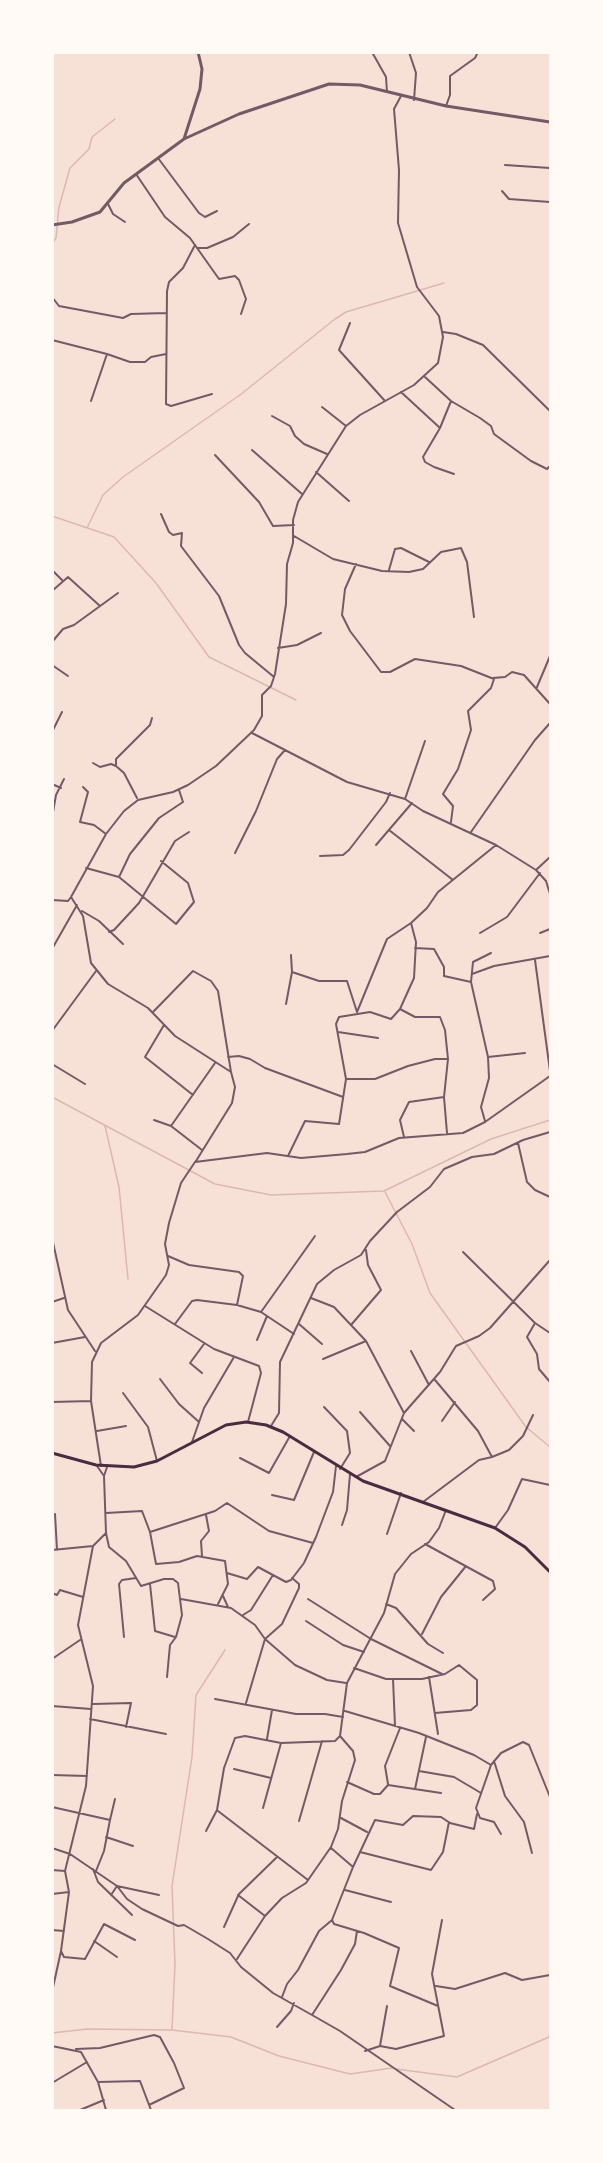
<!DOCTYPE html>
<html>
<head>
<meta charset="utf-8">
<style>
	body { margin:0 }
	#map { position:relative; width:603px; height:2163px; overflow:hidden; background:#f7e1d7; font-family:Ubuntu,sans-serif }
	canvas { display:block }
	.frame { position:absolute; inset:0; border:54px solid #fffaf5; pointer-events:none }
</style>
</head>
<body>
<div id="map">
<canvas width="603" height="2163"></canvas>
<div class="frame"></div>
</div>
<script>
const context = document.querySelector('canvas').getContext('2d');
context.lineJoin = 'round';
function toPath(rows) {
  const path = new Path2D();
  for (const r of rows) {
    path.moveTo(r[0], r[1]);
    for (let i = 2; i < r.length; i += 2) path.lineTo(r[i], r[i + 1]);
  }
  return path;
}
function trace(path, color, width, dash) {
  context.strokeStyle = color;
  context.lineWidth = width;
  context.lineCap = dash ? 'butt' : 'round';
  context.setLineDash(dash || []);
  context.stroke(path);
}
const stream = toPath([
	[52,244,56,238,59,207,70,168,89,149,92,137,115,119],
	[52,516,114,537,156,583,209,657,296,700],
	[87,528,103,495,123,477,240,395,335,319,346,312,444,283],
	[52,1097,215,1184,271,1195,384,1191,491,1139,550,1120],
	[105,1126,119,1187,128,1279],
	[385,1192,412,1244,430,1293,526,1427,550,1447],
	[172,2029,175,1964,172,1886,192,1757,196,1695,225,1650],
	[52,2033,87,2029,172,2030,231,2037,279,2056,350,2074,392,2068],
	[396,2069,457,2077,549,2037,550,2031]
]);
const minor = toPath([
	[372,52,386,77,387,92],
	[409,52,416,73,414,100],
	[446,106,450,95,450,76,475,58,478,52],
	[158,158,199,213,205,217,217,211],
	[505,165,550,168],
	[136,174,165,217,190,238,219,279,235,276,239,280,246,299,241,314],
	[502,191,509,199,550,202],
	[108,204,113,214,125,222],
	[195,245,183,268,169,282,167,291,166,404,171,406,212,394],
	[198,248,207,248,233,237,249,224],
	[52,297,59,306,123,318,131,314,166,313],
	[350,323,339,350,385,401],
	[443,332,456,334,483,345,550,411],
	[52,340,107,354,91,401],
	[107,354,130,362,145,362,151,357,166,354],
	[425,377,451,401,480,418,491,426,494,434,531,461,547,469,550,466],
	[401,392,440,428],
	[451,401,440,428,423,457,425,462,434,467,454,474],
	[322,407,346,426],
	[272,416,290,426,295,436,304,444,327,454],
	[252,450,302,494],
	[215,455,259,502,273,526,294,525],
	[316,472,349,501],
	[161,514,169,532,173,535,182,533,181,546,219,596,239,645,245,653,274,677],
	[294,536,333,559,382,571,409,572,423,569,441,552,461,548,467,562,474,617],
	[356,564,345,589,342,615,350,631,381,672,390,672,415,659,461,666,494,679,491,688,468,711,471,730,458,769,443,794,453,806,451,822],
	[52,570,62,580],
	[389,570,395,549,401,548,429,562],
	[52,591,68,577,100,606],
	[52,642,63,629,74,625,118,593],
	[278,648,297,645,321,633],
	[52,665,68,676],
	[493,678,505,677,512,672,524,675,550,704],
	[537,687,550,656],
	[52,732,62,712],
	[252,733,347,782,405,799,423,811,496,845,536,870,546,881,550,894],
	[93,763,100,767,111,764,116,766],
	[52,784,61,788],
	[83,787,88,792,80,822,94,825,106,834],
	[137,798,124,773,116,766,116,759,150,725,152,718],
	[405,799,425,741],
	[52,818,56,795,64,779],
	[389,830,453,880],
	[471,832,535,740,550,723],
	[376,845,412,803],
	[235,853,256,811,277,759,285,750],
	[320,856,343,855,349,850,386,802,390,793],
	[86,868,119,877,176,924,194,902,188,883,161,861],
	[536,870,550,857],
	[119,877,130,854,159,818,183,802,179,790],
	[71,897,83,916,91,963,108,984,148,1008,175,1036,231,1072,235,1087,232,1103,196,1161],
	[52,900,68,901,71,897,106,834,124,811,138,800,173,792,188,785,216,766,254,730,262,716,262,695,271,686,275,674,286,604,287,564,293,543,293,520,298,502,346,426,360,415,414,385,438,363,443,337,439,316,417,287,398,223,399,170,394,109,401,96],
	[82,911,99,921,123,944],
	[109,932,114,930,139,903,175,841,189,832],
	[480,933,507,917,540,873],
	[540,933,550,929],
	[415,948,434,949,444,967,444,976,471,982],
	[52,949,77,905],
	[535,960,550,1071],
	[292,972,319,981,347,981,357,1012],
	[472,974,494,966,550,956],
	[286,1004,292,972,291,955],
	[400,1009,415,1017,440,1017,445,1030,448,1059,444,1097,447,1133],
	[153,1012,193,971,211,981,218,991,231,1072],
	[357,1012,387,939,411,923,427,908,438,892,496,845],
	[164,1025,145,1057,193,1095],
	[52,1031,96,971],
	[338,1032,378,1038],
	[228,1057,239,1056,250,1059,265,1068,343,1097],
	[488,1057,525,1053],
	[52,1064,85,1084],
	[346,1079,375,1079,408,1066,435,1059,448,1059],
	[154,1120,171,1126],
	[485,1121,481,1107,489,1078,488,1057,471,982,473,962,491,953],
	[404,1137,400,1120,409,1102,444,1097],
	[518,1143,527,1182,535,1190,550,1197],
	[202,1150,171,1126,215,1063],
	[288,1156,305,1121,339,1124,346,1079,336,1024,339,1017,370,1012,391,1019,400,1009,414,978,416,942,411,923],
	[52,1238,68,1310,95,1351],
	[463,1252,535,1323],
	[168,1256,189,1265,239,1272,243,1276,237,1305],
	[311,1298,334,1307,366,1341,404,1413],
	[52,1302,64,1298],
	[145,1306,214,1349,259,1366,261,1373,248,1422],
	[261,1312,315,1236],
	[175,1324,192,1301,197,1300,237,1305,261,1312,294,1334],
	[299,1324,322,1344],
	[351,1325,381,1290,368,1265,366,1250],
	[550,1333,535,1323,527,1337,537,1354,539,1369,550,1382],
	[257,1340,267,1316],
	[52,1343,85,1337],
	[411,1351,429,1385],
	[323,1359,366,1341],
	[202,1373,190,1363,204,1344],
	[160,1379,179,1404,199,1422],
	[123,1393,148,1427,157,1461],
	[52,1402,91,1401],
	[324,1407,347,1431,350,1453,340,1469],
	[360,1412,390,1446],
	[402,1419,414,1431],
	[442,1421,455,1402],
	[271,1426,279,1413,280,1362,317,1284,334,1270,361,1255,370,1241,397,1212,430,1187,444,1169,472,1157,494,1154,523,1140,550,1132],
	[97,1431,126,1426],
	[192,1442,204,1408,234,1357],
	[492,1457,509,1450,523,1436,533,1415],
	[240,1458,269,1473,290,1436],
	[97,1466,104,1476],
	[101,1466,91,1401,92,1362,101,1343,138,1315,166,1275,169,1265,165,1244,169,1223,181,1183,195,1162,267,1153,301,1158,347,1154,365,1152,399,1138,463,1133,485,1122,550,1076],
	[356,1477,385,1461,404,1413,440,1372,456,1346,479,1336,490,1328,550,1260],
	[272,1495,294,1500,314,1452],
	[423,1502,479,1460,492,1457,478,1431,435,1380],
	[106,1513,142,1511,150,1532,156,1564,179,1562,197,1556,225,1561,228,1584,218,1604],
	[55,1514,57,1550],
	[342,1525,347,1510,350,1474],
	[495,1528,508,1510,522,1479,550,1485],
	[150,1532,215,1511,227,1503,269,1531,313,1543],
	[106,1533,109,1547,126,1561,141,1586,164,1579,173,1579,178,1583,182,1615,176,1637,170,1645,167,1677],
	[387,1534,401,1493],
	[425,1544,493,1581,495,1589,483,1600],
	[52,1550,93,1546],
	[202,1556,201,1541,209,1531,206,1515],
	[227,1573,247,1579,258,1567,286,1582,291,1580,304,1563,316,1537,333,1492,336,1466],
	[150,1584,155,1631,175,1637],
	[52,1593,57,1595,60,1590,83,1597],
	[223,1596,228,1607],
	[181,1599,231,1608,255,1625,265,1639,295,1665,327,1680,346,1683],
	[308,1599,371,1639,442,1674],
	[386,1604,396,1608,428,1644,443,1653],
	[52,1615,52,1622],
	[243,1615,251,1610,273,1575],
	[306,1621,343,1645,364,1652],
	[422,1634,441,1597,466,1566],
	[124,1637,119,1584,122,1580,136,1578],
	[52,1659,80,1640],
	[354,1668,386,1679,422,1679,445,1674,459,1665,477,1680,477,1705,471,1710,435,1713],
	[429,1677,438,1734],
	[393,1679,395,1726],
	[215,1699,296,1714,325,1714,343,1717],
	[246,1703,265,1639,282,1624,299,1588,299,1584,292,1578],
	[93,1704,131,1703,126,1727],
	[52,1706,91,1709],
	[345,1711,419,1733,474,1755,491,1765],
	[90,1719,166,1734],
	[267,1739,272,1710],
	[494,1761,505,1796,524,1822,532,1853],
	[234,1769,271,1778],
	[419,1771,454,1777,481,1793],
	[52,1775,87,1776],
	[347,1782,374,1794,380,1794,388,1785,441,1793],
	[388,1784,385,1766,400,1728],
	[415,1789,426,1737],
	[52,1807,110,1820,115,1799],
	[263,1808,281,1743],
	[218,1811,308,1880],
	[341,1818,367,1832],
	[299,1821,322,1741],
	[206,1831,217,1810,224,1768,235,1738,245,1736,281,1743,335,1741,340,1736],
	[501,1834,494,1822,480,1818,476,1808,491,1765,501,1753,523,1742,529,1745,550,1797],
	[106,1837,133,1846],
	[52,1848,70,1854,117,1886,159,1895],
	[360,1852,431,1870,443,1852,449,1822],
	[353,1867,375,1820,403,1825,413,1816,441,1817,450,1823,474,1829,477,1814],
	[93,1869,98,1882,132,1915],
	[52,1870,65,1871],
	[96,1871,104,1851,110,1820],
	[345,1890,391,1902],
	[69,1892,61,1951,64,1957,85,1959,104,1924,135,1940],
	[52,1894,69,1892,65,1871,86,1786,93,1686,78,1625,93,1546,106,1533,104,1476,107,1467],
	[111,1895,117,1886,127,1899,142,1909,178,1926,184,1925,208,1939,230,1953,241,1967,273,1993,312,2015,341,1970,355,1944,357,1931],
	[265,1916,238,1895,277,1857],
	[332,1920,334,1924,364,1933,399,1948,390,1986,438,2006],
	[224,1927,238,1896],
	[52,1930,64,1931],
	[94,1941,117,1957],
	[237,1959,265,1916,282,1898,306,1883,331,1847,338,1829,342,1801,355,1760,353,1751,340,1736,347,1683,384,1613,395,1574,411,1554,429,1542,439,1528,446,1510],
	[436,1986,455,1989,505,1973,522,1980,550,1975],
	[52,1992,61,1951],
	[282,1997,287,1984,298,1970,319,1931,332,1920,353,1867,331,1848],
	[312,2015,340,2031,455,2110],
	[277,2027,291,2011,294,2003],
	[52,2046,81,2052,98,2082,106,2110],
	[380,2046,396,2049,444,2036,432,1974,442,1920],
	[76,2049,100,2048,154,2035,160,2037,174,2063,184,2088,149,2105],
	[365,2051,380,2046,387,2006],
	[98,2082,140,2081,151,2110],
	[52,2083,87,2062],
	[80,2110,104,2100]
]);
const tertiary = toPath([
	[184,139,200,89,202,69,198,52],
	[52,225,72,222,100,212,124,183,184,139,239,114,329,84,360,85,446,106,550,122]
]);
const secondary = toPath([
	[52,1453,96,1465,134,1467,157,1461,226,1425,246,1422,266,1425,283,1432,363,1481,495,1528,525,1547,550,1572]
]);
trace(stream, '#dcb8b0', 1.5);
trace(minor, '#755966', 2);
trace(tertiary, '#755966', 3);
trace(secondary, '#4a2c40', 3);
</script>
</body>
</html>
